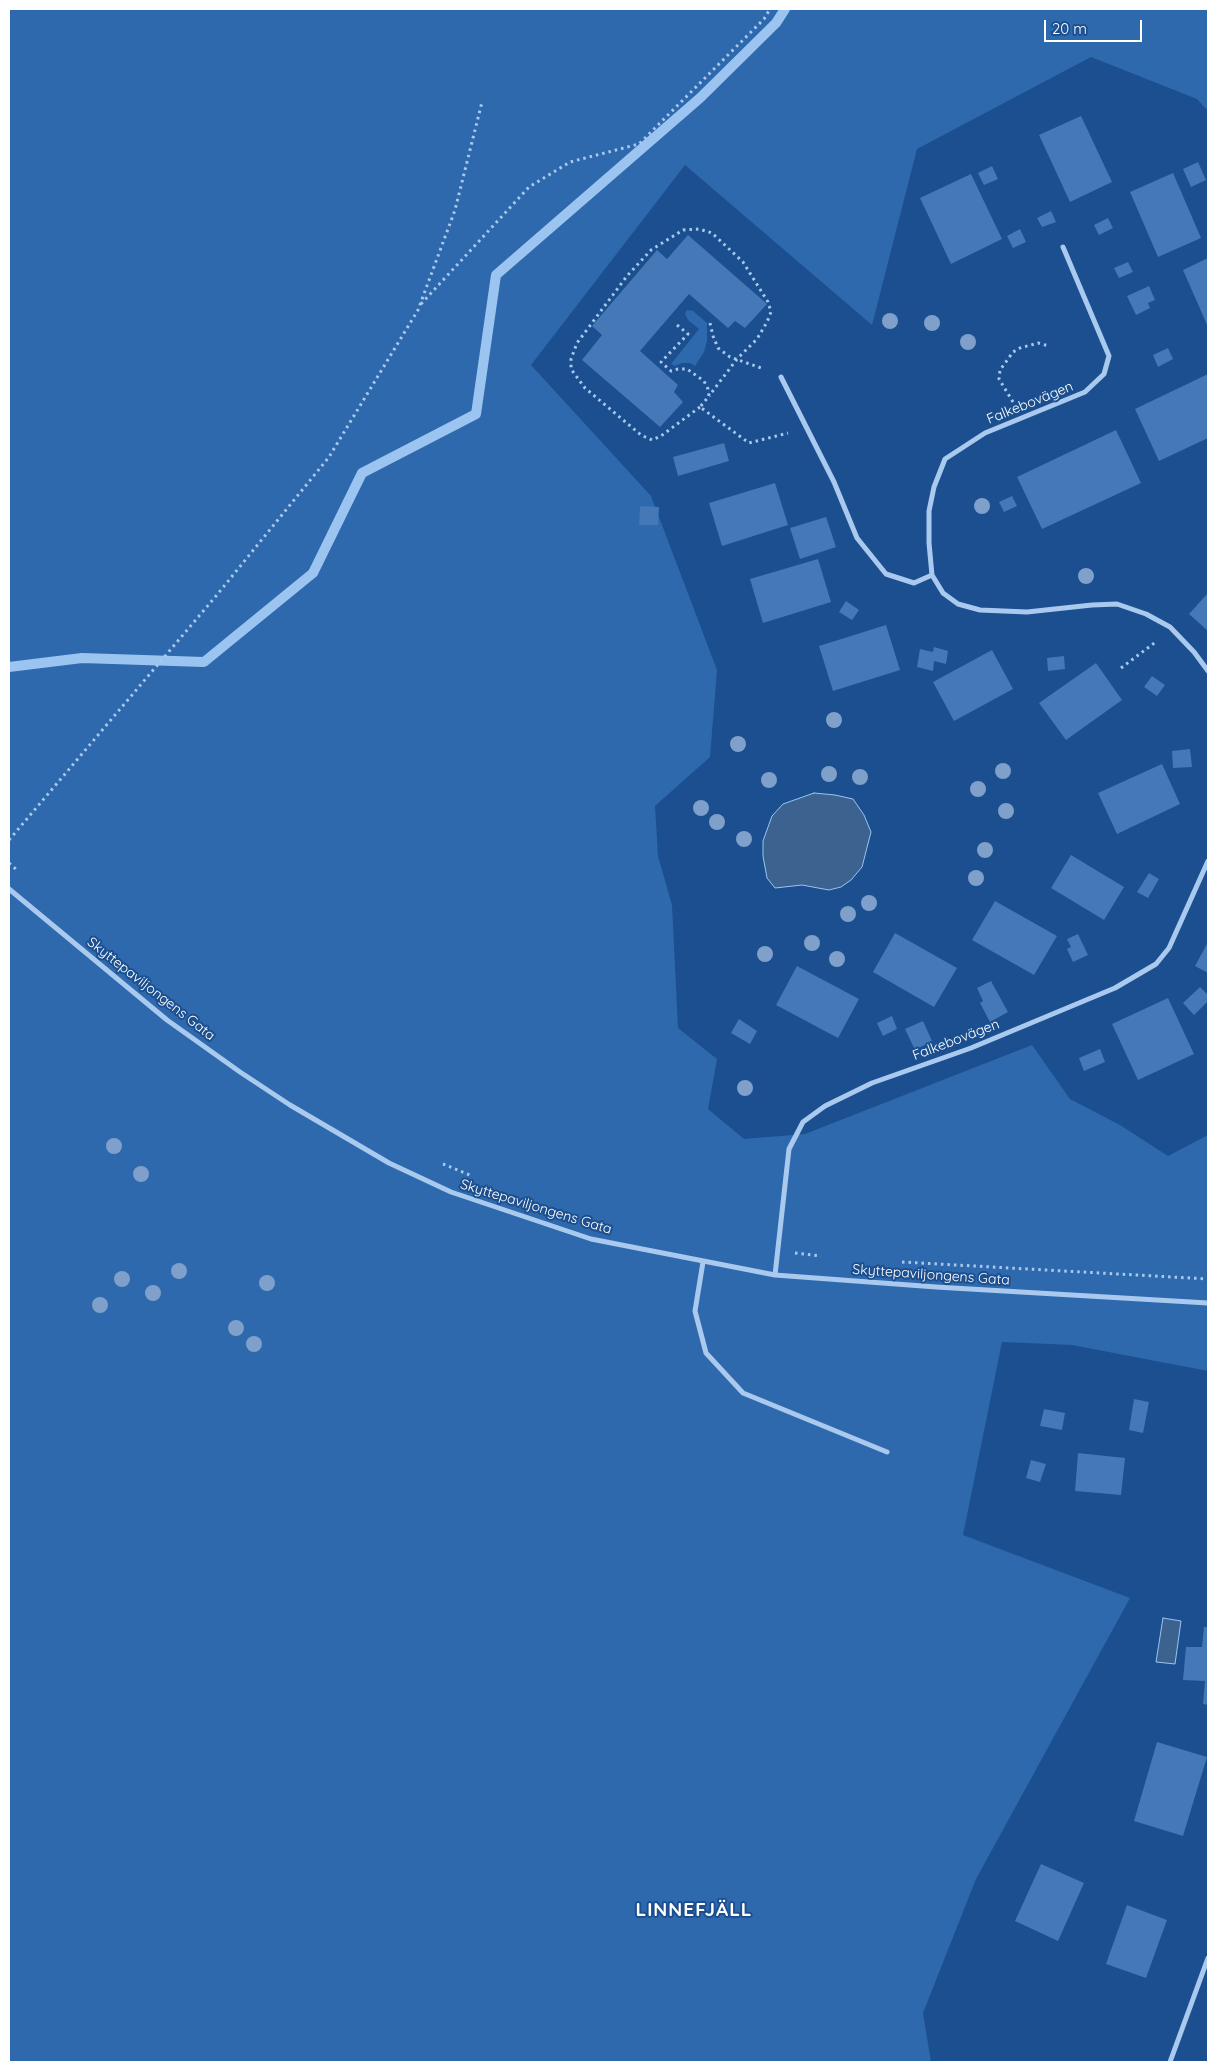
<!DOCTYPE html>
<html>
<head>
<meta charset="utf-8">
<style>
	body { margin:0 }
	#map { position:relative; width:1217px; height:2071px; overflow:hidden; background:#1b4f8f; font-family:Quicksand,sans-serif }
	canvas { display:block }
	.frame { position:absolute; inset:0; border:10px solid #fff; pointer-events:none }
	.scale { position:absolute; left:1044px; top:20px; width:98px; height:22px; box-sizing:border-box; border:2px solid #fff; border-top:0; padding-left:6px; font-size:15px; line-height:18px; white-space:nowrap; color:#fff; -webkit-text-stroke:4px #1b4f8f; paint-order:stroke }
</style>
</head>
<body>
<div id="map">
<canvas width="1217" height="2071"></canvas>
<div class="frame"></div>
<div class="scale">20 m</div>
</div>
<script>
const context = document.querySelector('canvas').getContext('2d');
context.lineJoin = 'round';
function fill(path, color) {
  context.fillStyle = color;
  context.fill(path, 'evenodd');
}
function toPath(rows) {
  const path = new Path2D();
  for (const r of rows) {
    path.moveTo(r[0], r[1]);
    for (let i = 2; i < r.length; i += 2) path.lineTo(r[i], r[i + 1]);
  }
  return path;
}
function trace(path, color, width, dash) {
  context.strokeStyle = color;
  context.lineWidth = width;
  context.lineCap = dash ? 'butt' : 'round';
  context.setLineDash(dash || []);
  context.stroke(path);
}
function label(font, color, halo, rows, align = 'center') {
  context.font = font + ' Quicksand,sans-serif';
  context.lineWidth = 4;
  context.setLineDash([]);
  context.textBaseline = 'middle';
  context.strokeStyle = halo;
  context.fillStyle = color;
  for (const [text, x, y, turn = 0] of rows) {
    context.save();
    context.translate(x, y);
    context.rotate((+turn || 0) * Math.PI / 180);
    context.textAlign = isNaN(turn) ? turn : align;
    if (halo) context.strokeText(text, 0, 0);
    context.fillText(text, 0, 0);
    context.restore();
  }
}
const green = toPath([
	[9,9,1208,9,1208,111,1197,99,1091,57,917,149,872,325,685,165,531,365,651,496,717,670,710,757,655,806,658,856,672,905,678,1028,717,1059,708,1109,744,1139,805,1134,1032,1045,1070,1099,1120,1125,1168,1156,1208,1135,1208,1371,1072,1345,1002,1342,963,1535,1130,1598,976,1879,923,2013,931,2062,9,2062],
	[687,310,693,311,707,323,707,341,704,352,695,366,690,363,682,363,675,366,671,364,699,329,688,320,685,314]
]);
const water = toPath([
	[814,793,835,795,853,799,864,815,871,832,862,867,851,880,841,887,829,890,802,885,775,888,767,878,763,856,763,841,772,816,783,804,814,793],
	[1163,1618,1181,1621,1175,1664,1156,1662,1163,1618]
]);
const stream = toPath([
	[9,667,82,658,204,662,313,573,362,473,476,414,496,275,700,98,776,23,785,9]
]);
const building = toPath([
	[1081,116,1112,182,1070,202,1039,135],
	[1198,162,1206,180,1191,187,1183,169],
	[992,166,998,179,984,185,978,173],
	[1173,173,1201,238,1158,257,1130,192],
	[971,174,1002,239,951,264,920,198],
	[1051,211,1056,222,1042,227,1037,218],
	[1108,218,1113,228,1099,235,1094,225],
	[1020,229,1026,242,1013,248,1007,236],
	[688,235,767,304,745,328,735,321,728,328,689,294,640,351,678,385,674,392,683,402,660,427,582,360,602,335,592,326,657,250,667,259],
	[1208,258,1208,327,1183,270],
	[1128,262,1133,272,1119,278,1114,268],
	[1149,286,1155,300,1148,303,1150,308,1136,315,1127,296],
	[1168,348,1173,359,1158,367,1153,355],
	[1208,374,1208,438,1159,461,1135,409],
	[1116,430,1141,483,1042,529,1017,477],
	[724,443,729,461,678,476,673,457],
	[775,483,788,525,722,546,709,503],
	[1012,496,1017,506,1004,512,999,502],
	[640,506,659,507,658,525,639,525],
	[826,517,836,547,800,559,790,528],
	[818,559,831,602,763,623,750,579],
	[1208,593,1208,631,1189,614],
	[846,601,859,610,852,620,839,612],
	[886,625,900,670,833,691,819,646],
	[934,647,948,651,946,664,934,661,933,671,917,667,920,649,933,652],
	[992,650,1013,689,954,721,933,682],
	[1064,656,1065,669,1048,671,1047,658],
	[1096,663,1122,700,1066,740,1039,703],
	[1152,676,1165,685,1157,696,1144,687],
	[1190,749,1192,767,1173,768,1172,751],
	[1162,764,1180,804,1117,834,1098,793],
	[1071,855,1124,887,1104,920,1051,888],
	[1149,873,1159,879,1148,898,1137,892],
	[995,901,1057,936,1034,975,972,940],
	[895,933,957,968,934,1007,873,972],
	[1078,934,1088,955,1073,962,1067,949,1071,947,1067,939],
	[1208,942,1208,973,1195,966],
	[797,966,859,999,838,1038,776,1005],
	[991,981,1008,1012,990,1022,980,1003,983,1001,977,988],
	[1200,987,1208,995,1208,1001,1194,1015,1183,1003],
	[1168,998,1194,1054,1138,1080,1112,1024],
	[892,1016,897,1029,883,1036,877,1023],
	[739,1019,757,1031,750,1044,731,1033],
	[923,1021,932,1041,915,1050,905,1029],
	[1100,1049,1105,1062,1084,1071,1079,1058],
	[1134,1399,1149,1402,1143,1433,1129,1430],
	[1044,1409,1065,1413,1062,1430,1040,1426],
	[1078,1453,1125,1458,1121,1495,1075,1491],
	[1031,1460,1046,1464,1040,1482,1026,1478],
	[1204,1627,1208,1627,1208,1705,1203,1704,1205,1681,1183,1680,1186,1647,1202,1647],
	[1157,1742,1207,1757,1183,1836,1134,1821],
	[1041,1864,1084,1883,1058,1941,1015,1921],
	[1127,1905,1167,1920,1146,1978,1106,1964]
]);
const path = toPath([
	[421,304,529,187,570,162,639,144,764,19,770,9],
	[710,323,713,336,718,348,730,357,764,369],
	[677,325,688,334,661,362,671,371,678,369,687,369,704,381,708,389,709,396,700,407,749,443,788,433],
	[1013,402,999,379,1000,370,1013,352,1020,348,1038,343,1049,346],
	[700,407,661,436,652,440,641,435,585,388,571,369,571,359,577,343,627,276,651,250,683,230,699,229,712,233,743,262,768,302,771,312,767,322,757,339,737,359,709,396],
	[1121,668,1157,641],
	[9,840,216,596,329,457,418,310,455,210,482,102],
	[9,863,18,871],
	[443,1164,472,1176],
	[795,1253,821,1256],
	[902,1262,1208,1279]
]);
const street = toPath([
	[1063,247,1109,356,1104,374,1085,392,985,433,945,459,934,487,929,511,929,543,932,575,943,593,958,604,980,610,1027,612,1092,605,1117,604,1146,614,1170,627,1194,652,1208,671],
	[781,377,834,482,857,538,886,574,914,583,932,575],
	[9,889,167,1020,240,1072,290,1105,389,1163,451,1192,591,1239,775,1275,936,1287,1208,1303],
	[703,1262,695,1311,706,1353,743,1393,887,1452],
	[775,1275,789,1149,803,1122,825,1106,872,1083,971,1048,1115,988,1156,964,1169,948,1208,861],
	[1170,2062,1208,1958]
]);
const trees = [
	[890,321],
	[932,323],
	[968,342],
	[982,506],
	[1086,576],
	[834,720],
	[738,744],
	[1003,771],
	[829,774],
	[860,777],
	[769,780],
	[978,789],
	[701,808],
	[1006,811],
	[717,822],
	[744,839],
	[985,850],
	[976,878],
	[869,903],
	[848,914],
	[812,943],
	[765,954],
	[837,959],
	[745,1088],
	[114,1146],
	[141,1174],
	[179,1271],
	[122,1279],
	[267,1283],
	[153,1293],
	[100,1305],
	[236,1328],
	[254,1344]
];
const streetNames = [
	["Falkebovägen",1030,403,-22],
	["Skyttepaviljongens Gata",151,989,38],
	["Falkebovägen",956,1040,-21],
	["Skyttepaviljongens Gata",536,1207,17],
	["Skyttepaviljongens Gata",931,1275,4]
];
const districtNames = [
	["LINNEFJÄLL",694,1910]
];
fill(green, '#2e69ad');
fill(water, '#3c6290');
trace(water, '#9cc4f0', 1);
trace(stream, '#9cc4f0', 10);
fill(building, '#4478b7');
trace(path, '#a9c9ee', 3, [2.5, 4]);
trace(street, '#a9c9ee', 5);
context.fillStyle = '#7ea0ca';
for (const [x, y] of trees) {
  context.beginPath();
  context.arc(x, y, 8, 0, 2 * Math.PI);
  context.fill();
}
label('14px', '#fff', '#1b4f8f', streetNames);
context.letterSpacing = '1px';
label('bold 19px', '#fff', '#1b4f8f', districtNames);
context.letterSpacing = '0px';
</script>
</body>
</html>
